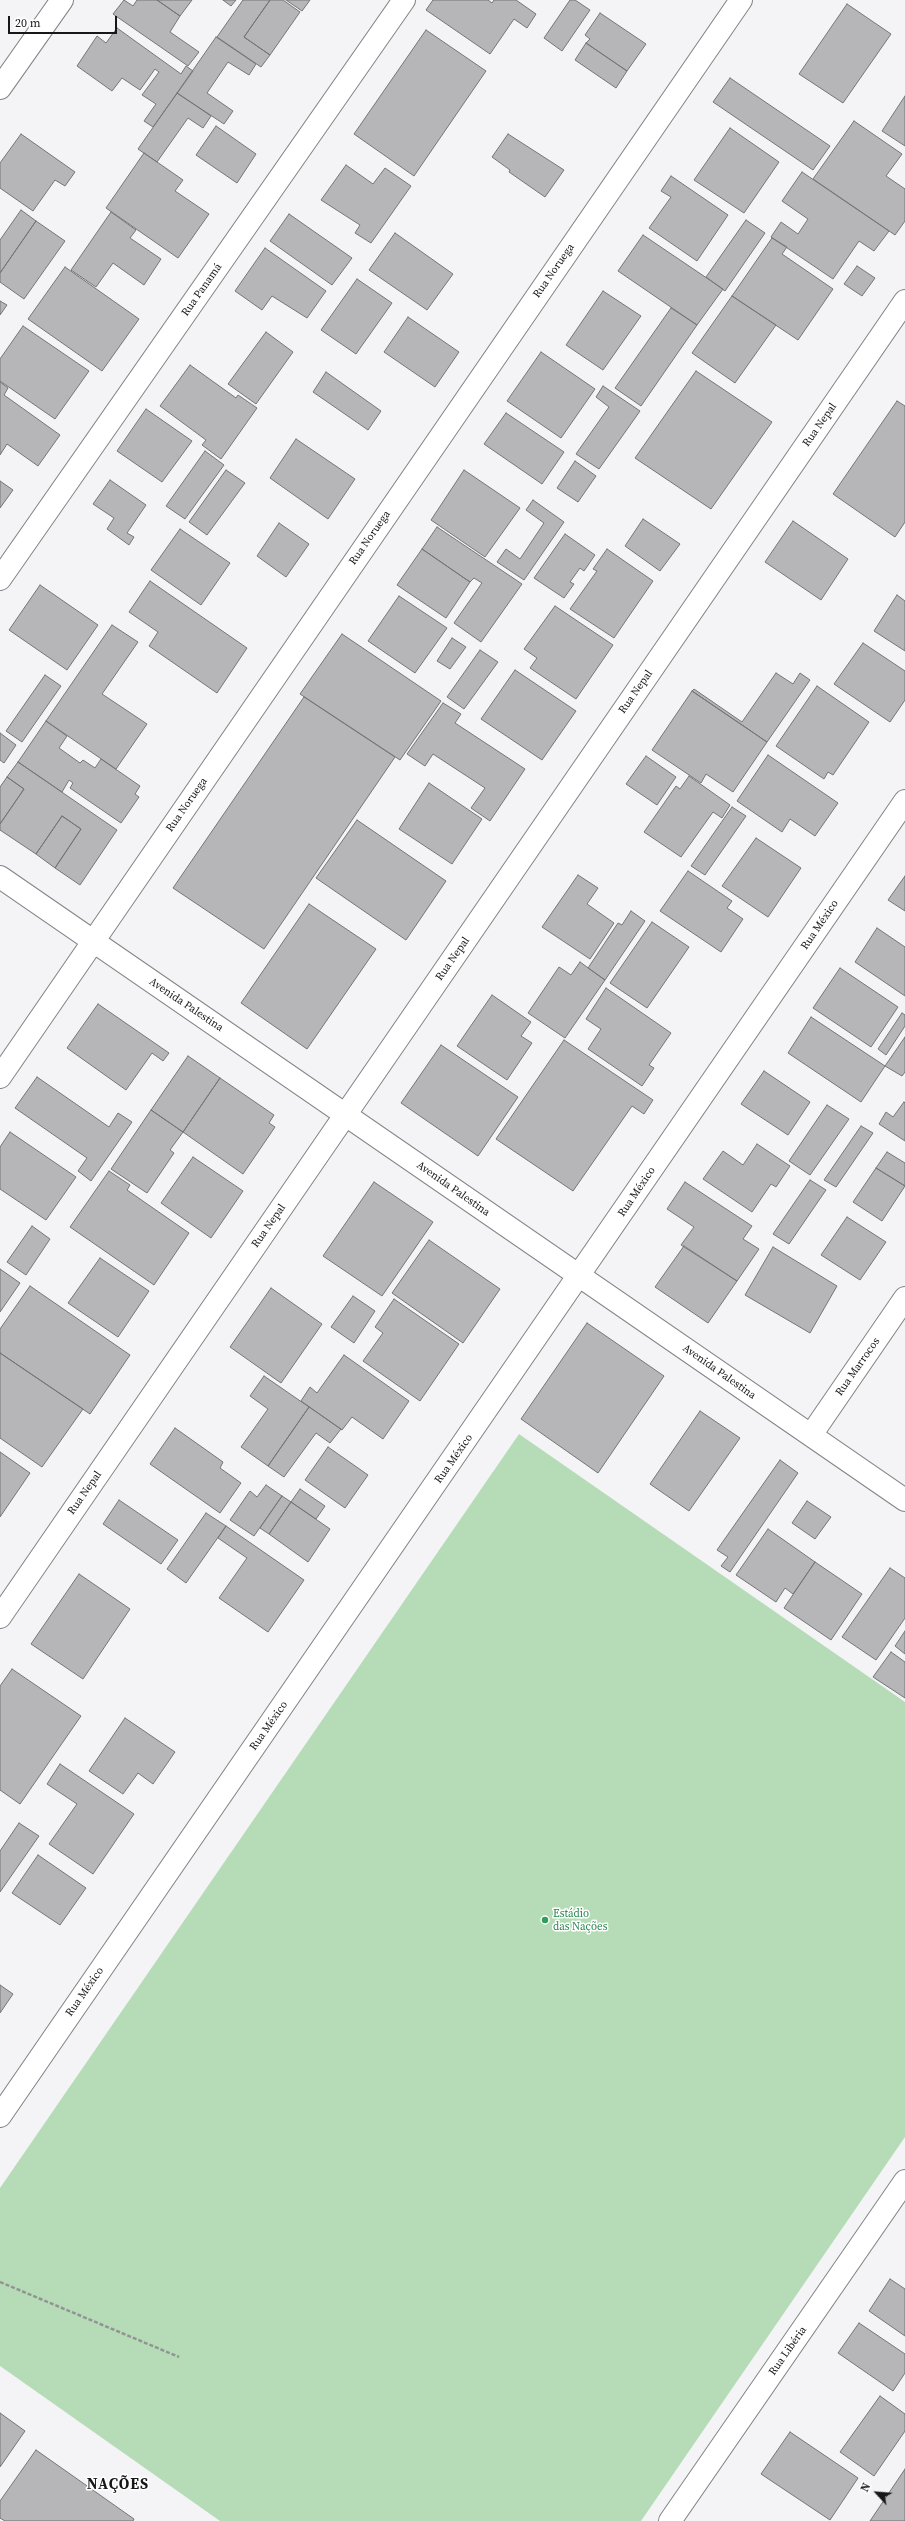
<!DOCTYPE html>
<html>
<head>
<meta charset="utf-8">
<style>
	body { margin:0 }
	#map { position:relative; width:905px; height:2521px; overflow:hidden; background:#f4f4f7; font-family:"Source Serif 4",serif }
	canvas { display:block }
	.north { position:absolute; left:857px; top:2473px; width:40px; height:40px; -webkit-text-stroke:3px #fff; paint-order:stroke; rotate:296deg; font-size:11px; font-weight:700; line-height:16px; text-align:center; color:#171718 }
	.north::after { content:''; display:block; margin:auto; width:14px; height:18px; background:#171718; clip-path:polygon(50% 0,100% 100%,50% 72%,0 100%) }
	.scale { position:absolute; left:8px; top:16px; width:109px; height:18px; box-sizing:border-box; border:2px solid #171718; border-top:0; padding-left:5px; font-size:12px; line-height:14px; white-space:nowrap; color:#171718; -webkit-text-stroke:3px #fff; paint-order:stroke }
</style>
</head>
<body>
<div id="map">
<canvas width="905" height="2521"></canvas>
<div class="north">N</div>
<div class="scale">20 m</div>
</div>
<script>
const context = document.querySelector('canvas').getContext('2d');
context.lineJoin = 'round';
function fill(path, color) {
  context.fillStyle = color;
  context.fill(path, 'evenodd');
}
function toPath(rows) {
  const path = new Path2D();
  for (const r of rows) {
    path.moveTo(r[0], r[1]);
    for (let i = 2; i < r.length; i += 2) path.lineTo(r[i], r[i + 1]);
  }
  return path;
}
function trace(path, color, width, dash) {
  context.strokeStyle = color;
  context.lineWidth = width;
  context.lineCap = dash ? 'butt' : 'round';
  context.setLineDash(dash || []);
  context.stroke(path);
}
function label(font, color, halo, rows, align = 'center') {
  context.font = font + ' "Source Serif 4",serif';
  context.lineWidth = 3;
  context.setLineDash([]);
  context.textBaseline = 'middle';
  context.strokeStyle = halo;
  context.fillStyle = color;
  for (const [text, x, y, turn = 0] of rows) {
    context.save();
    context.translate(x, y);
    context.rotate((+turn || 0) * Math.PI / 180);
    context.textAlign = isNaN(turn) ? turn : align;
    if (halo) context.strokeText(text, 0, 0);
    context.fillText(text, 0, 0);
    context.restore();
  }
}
const green = toPath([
	[519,1434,905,1702,905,2137,641,2521,220,2521,0,2366,0,2188]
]);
const building = toPath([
	[124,0,133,6,137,0,157,0,180,16,170,32,199,52,188,66,113,14,124,0],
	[157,0,192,0,180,16,157,0],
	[223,0,236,0,231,6,223,0],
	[243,0,270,0,244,37,270,55,261,67,217,37,243,0],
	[270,0,283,0,300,12,270,55,244,37,270,0],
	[286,0,310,0,302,11,286,0],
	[433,0,488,0,492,3,494,0,516,0,536,14,527,28,514,19,490,54,426,10,433,0],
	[570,0,575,0,590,10,562,51,544,38,570,0],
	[847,4,891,34,843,103,799,74,847,4],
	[600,13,646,44,627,71,586,43,590,39,585,35,600,13],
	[117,28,181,74,186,66,193,71,153,127,144,121,156,104,142,95,159,72,155,69,140,90,122,78,112,91,77,66,97,36,106,43,117,28],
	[426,30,486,71,414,176,354,134,426,30],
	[216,37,256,64,249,75,228,62,207,93,233,111,224,124,177,93,216,37],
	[586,43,627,71,616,88,575,60,586,43],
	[730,78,830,146,813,170,713,102,730,78],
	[177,93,211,116,203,128,188,118,157,162,138,149,177,93],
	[905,96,905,146,882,131,905,96],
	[854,121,902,154,886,176,905,189,905,221,895,235,813,179,854,121],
	[216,126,256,154,237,183,196,155,216,126],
	[730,128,779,162,744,213,694,180,730,128],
	[21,134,75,172,65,186,55,180,33,211,0,188,0,163,21,134],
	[508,134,564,170,545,197,509,172,510,170,492,157,508,134],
	[144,153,183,180,175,191,209,214,178,258,106,208,144,153],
	[346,165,373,184,385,168,411,186,371,243,355,233,360,225,321,200,346,165],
	[802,172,889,231,874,251,859,241,833,279,771,237,781,222,798,234,808,219,782,201,802,172],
	[671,176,728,215,697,261,649,228,671,197,661,191,671,176],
	[21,210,36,221,0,273,0,240,21,210],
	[111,212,136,230,130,238,161,259,144,285,113,263,96,287,71,270,111,212],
	[289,214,352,258,332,285,270,241,289,214],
	[746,220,765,233,725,291,706,277,746,220],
	[36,221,65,241,24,299,0,282,0,273,36,221],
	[395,233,453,274,427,310,369,270,395,233],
	[643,235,723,289,697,325,618,271,643,235],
	[772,238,787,247,782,254,833,289,798,340,732,296,772,238],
	[265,248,326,291,307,318,272,296,262,310,235,291,265,248],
	[857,266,875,278,862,296,844,284,857,266],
	[65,267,139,319,102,371,28,319,65,267],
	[357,279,392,303,356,354,321,330,357,279],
	[603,291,641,316,603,370,566,345,603,291],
	[732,296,776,325,735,383,692,353,732,296],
	[0,301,7,305,0,315,0,301],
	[671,308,697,325,641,406,615,388,671,308],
	[408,317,459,352,435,387,384,352,408,317],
	[23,326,89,371,55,419,0,381,0,359,23,326],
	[266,332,293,352,256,404,228,384,266,332],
	[541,352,595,389,561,438,507,401,541,352],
	[190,365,236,398,238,395,257,408,221,459,202,445,206,440,160,406,190,365],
	[696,371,772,422,711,509,635,458,696,371],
	[326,372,381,411,368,430,313,392,326,372],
	[0,382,8,388,4,395,60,435,38,466,7,444,0,455,0,382],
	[603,386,640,411,599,469,576,454,609,407,596,397,603,386],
	[897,401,905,406,905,522,895,537,833,494,897,401],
	[146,409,192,441,162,482,117,451,146,409],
	[506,413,564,452,542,484,484,444,506,413],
	[296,439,355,479,328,519,270,478,296,439],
	[205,451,224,465,185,519,166,506,205,451],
	[575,461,596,476,578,502,557,488,575,461],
	[226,470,245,483,207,535,189,522,226,470],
	[464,470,520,508,485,557,431,520,464,470],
	[110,480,146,505,127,533,134,537,129,545,107,529,114,518,93,504,110,480],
	[0,481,13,490,0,508,0,481],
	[533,500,564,522,524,580,497,562,506,549,520,559,544,523,526,510,533,500],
	[643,519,680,544,660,571,625,546,643,519],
	[793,521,848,559,821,600,765,562,793,521],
	[279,523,309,544,286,577,257,556,279,523],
	[437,527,522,584,481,642,454,623,482,583,474,578,470,582,422,549,437,527],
	[180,529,230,563,201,605,151,570,180,529],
	[565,534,595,555,584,571,580,568,570,582,574,584,564,598,534,578,565,534],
	[422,549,470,582,446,618,397,585,422,549],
	[607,549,653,581,614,638,570,609,597,571,593,569,607,549],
	[150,581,247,648,217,693,149,646,158,632,129,612,150,581],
	[40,585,98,625,67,670,9,630,40,585],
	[897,595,905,601,905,651,874,631,897,595],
	[399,596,447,628,415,673,368,641,399,596],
	[555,606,613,645,576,699,530,668,537,658,524,649,555,606],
	[112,625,138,642,102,694,147,724,116,769,46,721,112,625],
	[342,634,441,701,400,760,300,694,342,634],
	[452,638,466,647,450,669,437,661,452,638],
	[863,643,905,671,905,700,890,722,834,684,863,643],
	[480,650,498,662,464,709,447,697,480,650],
	[515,670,576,711,542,760,481,719,515,670],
	[776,673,793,684,800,673,810,680,767,742,692,691,694,689,742,722,776,673],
	[45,675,61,686,22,742,6,731,45,675],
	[817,686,869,722,833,775,828,772,824,779,776,746,817,686],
	[692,691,767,742,733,792,706,774,701,783,652,750,692,691],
	[304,697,395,757,264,949,173,888,304,697],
	[443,703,461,714,455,723,525,769,490,821,471,808,485,788,433,754,425,766,407,754,443,703],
	[46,721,67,736,59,748,80,763,83,760,95,768,101,759,140,786,135,794,139,797,121,823,70,788,73,783,69,780,62,792,18,762,46,721],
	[0,733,16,745,4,763,0,760,0,733],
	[768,755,838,803,815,836,790,819,782,832,737,801,768,755],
	[646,756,676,777,657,805,626,784,646,756],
	[18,762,117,830,80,885,55,868,81,829,62,816,36,854,0,830,0,824,24,789,7,777,18,762],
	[689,776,730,805,722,818,713,812,681,857,644,832,676,786,680,789,689,776],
	[7,777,24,789,0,824,0,787,7,777],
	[429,783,482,819,452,864,399,829,429,783],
	[732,807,746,816,705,875,691,866,732,807],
	[62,816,81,829,55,868,36,854,62,816],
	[357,820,446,881,406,940,316,878,357,820],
	[756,838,801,868,768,917,722,886,756,838],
	[688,871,732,901,727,908,743,919,721,952,660,911,688,871],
	[578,875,598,888,587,904,614,923,590,959,542,927,578,875],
	[905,876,905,911,888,900,905,876],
	[309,904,376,949,307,1049,241,1003,309,904],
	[631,911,645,921,605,980,588,968,618,923,622,925,631,911],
	[652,922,689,947,647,1008,610,983,652,922],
	[877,928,905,947,905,996,855,962,877,928],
	[580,962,605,980,565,1038,528,1013,559,967,571,975,580,962],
	[840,968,898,1007,871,1047,813,1008,840,968],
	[606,988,671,1033,649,1065,654,1068,642,1086,588,1049,601,1029,586,1019,606,988],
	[492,995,531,1022,521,1036,532,1043,507,1080,457,1046,492,995],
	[98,1004,169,1053,163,1061,152,1053,126,1090,67,1048,98,1004],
	[902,1013,905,1015,905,1026,886,1055,878,1049,902,1013],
	[811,1017,885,1066,861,1102,788,1053,811,1017],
	[905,1037,905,1072,902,1076,885,1066,905,1037],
	[564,1040,653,1100,644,1114,632,1106,573,1191,496,1139,564,1040],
	[441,1045,518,1097,478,1156,401,1103,441,1045],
	[188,1056,220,1078,183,1132,151,1110,188,1056],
	[764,1071,810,1102,788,1135,741,1104,764,1071],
	[37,1077,109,1127,118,1113,132,1122,91,1181,78,1171,87,1158,15,1108,37,1077],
	[220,1078,274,1115,269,1123,275,1127,243,1174,183,1132,220,1078],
	[904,1102,905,1103,905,1141,879,1124,886,1112,893,1117,904,1102],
	[827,1105,849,1119,810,1175,789,1161,827,1105],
	[151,1110,183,1132,170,1150,174,1153,147,1193,111,1169,151,1110],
	[861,1126,873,1133,836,1187,824,1180,861,1126],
	[10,1132,76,1177,46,1220,0,1189,0,1147,10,1132],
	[757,1144,790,1166,776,1187,771,1184,752,1212,703,1179,723,1151,743,1165,757,1144],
	[887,1152,905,1163,905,1186,876,1168,887,1152],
	[193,1157,243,1191,211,1238,161,1203,193,1157],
	[876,1168,905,1186,882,1221,853,1202,876,1168],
	[109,1171,130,1185,127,1190,189,1233,154,1285,70,1227,109,1171],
	[810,1180,826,1190,789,1244,773,1234,810,1180],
	[374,1182,433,1222,382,1296,323,1256,374,1182],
	[685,1182,752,1226,743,1239,759,1249,737,1281,681,1245,694,1227,667,1209,685,1182],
	[847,1217,886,1242,860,1280,821,1255,847,1217],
	[32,1226,50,1239,26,1275,7,1262,32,1226],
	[429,1240,500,1289,463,1343,392,1293,429,1240],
	[684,1246,737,1281,708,1323,655,1287,684,1246],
	[773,1247,837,1286,810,1333,745,1295,773,1247],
	[100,1258,149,1291,118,1337,68,1303,100,1258],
	[0,1269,20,1283,0,1312,0,1269],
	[30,1286,130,1355,90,1414,0,1353,0,1329,30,1286],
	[271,1288,322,1324,281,1383,230,1347,271,1288],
	[353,1296,375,1311,354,1343,331,1327,353,1296],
	[394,1299,459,1344,420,1401,363,1361,383,1333,375,1327,394,1299],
	[587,1323,664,1376,598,1473,521,1419,587,1323],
	[0,1353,83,1409,42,1467,0,1438,0,1353],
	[344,1355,409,1401,383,1439,352,1417,342,1430,301,1401,310,1387,317,1393,344,1355],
	[264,1376,309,1407,268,1466,241,1447,268,1409,250,1396,264,1376],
	[309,1407,341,1429,330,1443,316,1433,284,1477,268,1466,309,1407],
	[700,1411,740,1438,689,1511,650,1484,700,1411],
	[175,1428,223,1462,220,1468,241,1483,220,1513,150,1464,175,1428],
	[328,1447,368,1475,345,1508,305,1480,328,1447],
	[0,1452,30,1473,0,1517,0,1452],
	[780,1460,798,1473,730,1572,721,1566,728,1557,717,1550,780,1460],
	[266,1485,282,1496,254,1536,230,1520,250,1491,257,1497,266,1485],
	[300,1489,325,1506,316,1519,291,1502,300,1489],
	[282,1496,291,1502,269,1534,260,1528,282,1496],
	[119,1500,178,1540,161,1564,103,1524,119,1500],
	[807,1501,831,1517,815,1539,792,1523,807,1501],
	[291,1502,330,1529,308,1562,269,1534,291,1502],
	[206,1513,226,1526,186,1583,167,1569,206,1513],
	[226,1526,304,1580,268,1632,219,1598,247,1558,218,1538,226,1526],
	[768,1529,815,1562,793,1594,785,1588,776,1602,736,1575,768,1529],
	[815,1562,862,1594,831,1640,784,1608,815,1562],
	[890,1568,905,1578,905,1618,876,1660,842,1637,890,1568],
	[79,1574,130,1609,83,1679,31,1644,79,1574],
	[905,1631,905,1654,895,1646,905,1631],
	[891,1652,905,1662,905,1698,873,1677,891,1652],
	[12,1669,81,1716,20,1804,0,1790,0,1686,12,1669],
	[125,1718,175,1752,153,1784,138,1773,123,1794,89,1771,125,1718],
	[60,1764,134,1814,93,1874,49,1844,77,1804,47,1784,60,1764],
	[19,1823,39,1836,0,1892,0,1851,19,1823],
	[38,1855,86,1888,60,1925,12,1893,38,1855],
	[0,1985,13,1994,0,2013,0,1985],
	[890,2279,905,2289,905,2336,869,2311,890,2279],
	[859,2323,905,2354,905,2373,893,2391,838,2353,859,2323],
	[880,2396,905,2414,905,2431,874,2476,840,2452,880,2396],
	[0,2413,25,2431,0,2467,0,2413],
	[790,2432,858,2478,830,2520,761,2474,790,2432],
	[36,2450,134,2519,133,2521,5,2521,0,2518,0,2501,36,2450],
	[905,2469,905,2521,870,2521,905,2469]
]);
const path = toPath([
	[0,2282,179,2357]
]);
const minor = toPath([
	[0,88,62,0],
	[0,579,404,0],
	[0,877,905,1500],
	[0,1077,741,0],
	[811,1435,905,1298],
	[0,1617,905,301],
	[0,2116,905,801],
	[670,2521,905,2181]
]);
const markers = [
	[545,1920,4,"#2e9e5b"]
];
const streetNames = [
	["Rua Noruega",554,271,-55],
	["Rua Panamá",202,290,-55],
	["Rua Nepal",820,425,-55],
	["Rua Noruega",370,538,-55],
	["Rua Nepal",636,692,-55],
	["Rua Noruega",187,805,-55],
	["Rua México",820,925,-56],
	["Rua Nepal",453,959,-55],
	["Avenida Palestina",186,1005,34],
	["Avenida Palestina",453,1189,35],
	["Rua México",637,1192,-56],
	["Rua Nepal",269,1226,-55],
	["Rua Marrocos",858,1367,-55],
	["Avenida Palestina",719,1372,35],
	["Rua México",454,1459,-55],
	["Rua Nepal",85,1493,-55],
	["Rua México",269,1726,-55],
	["Rua México",85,1992,-55],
	["Rua Libéria",788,2351,-55]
];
const leisureNames = [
	["Estádio",553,1914],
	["das Nações",553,1927]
];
const districtNames = [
	["NAÇÕES",118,2485]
];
fill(green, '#b5dcb7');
fill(building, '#b6b6b9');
trace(building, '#747577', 1);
trace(minor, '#828386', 24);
trace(path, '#939396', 2.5, [4, 2]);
trace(minor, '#fff', 22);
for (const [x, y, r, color] of markers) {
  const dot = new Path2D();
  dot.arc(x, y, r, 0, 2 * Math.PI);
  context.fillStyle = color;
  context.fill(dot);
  trace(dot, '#fff', 1.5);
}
label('11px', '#171718', '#fff', streetNames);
label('11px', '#27864d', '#fff', leisureNames, 'left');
context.letterSpacing = '1px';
label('bold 15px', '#171718', '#fff', districtNames);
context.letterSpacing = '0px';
</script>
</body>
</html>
